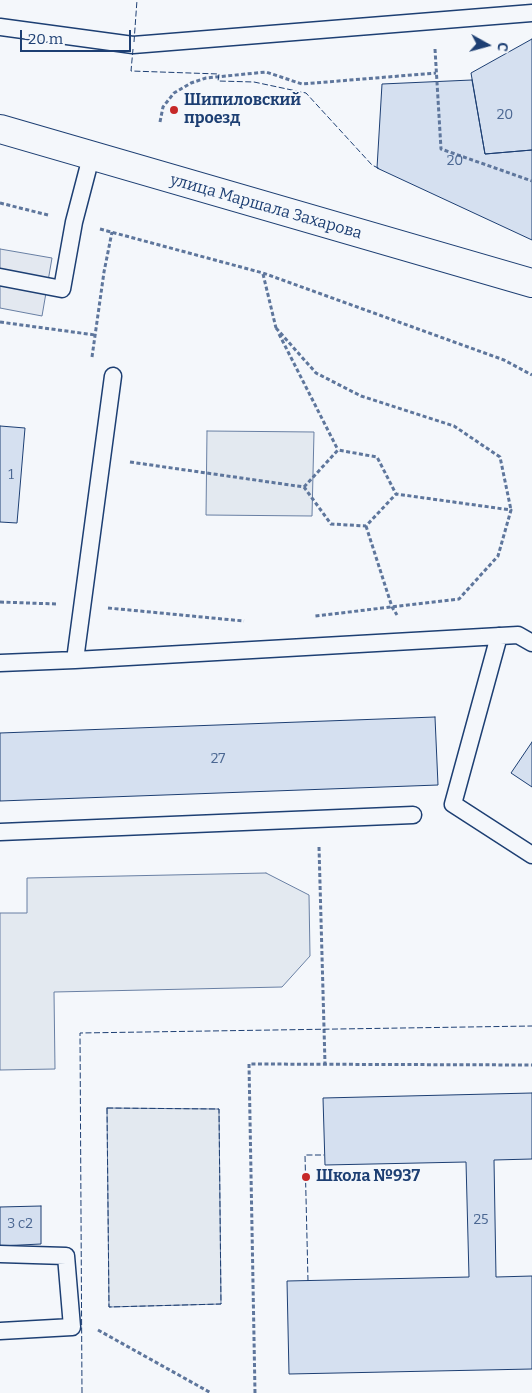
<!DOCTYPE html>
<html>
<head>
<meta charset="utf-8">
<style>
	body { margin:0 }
	#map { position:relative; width:532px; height:1393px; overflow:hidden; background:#f4f7fb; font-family:Bitter,serif }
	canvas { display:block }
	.north { position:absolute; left:462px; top:20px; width:50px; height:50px; -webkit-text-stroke:4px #f4f7fb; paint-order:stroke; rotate:97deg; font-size:14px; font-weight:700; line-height:20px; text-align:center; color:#1d3f73 }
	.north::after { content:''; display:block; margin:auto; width:18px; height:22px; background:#1d3f73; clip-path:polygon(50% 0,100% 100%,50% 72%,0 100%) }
	.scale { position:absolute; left:20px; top:30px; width:111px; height:22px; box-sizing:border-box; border:2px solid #1d3f73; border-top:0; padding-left:6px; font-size:15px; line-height:18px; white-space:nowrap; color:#1d3f73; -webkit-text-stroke:4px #f4f7fb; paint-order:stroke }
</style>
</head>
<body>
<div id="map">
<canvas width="532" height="1393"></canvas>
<div class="north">С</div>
<div class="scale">20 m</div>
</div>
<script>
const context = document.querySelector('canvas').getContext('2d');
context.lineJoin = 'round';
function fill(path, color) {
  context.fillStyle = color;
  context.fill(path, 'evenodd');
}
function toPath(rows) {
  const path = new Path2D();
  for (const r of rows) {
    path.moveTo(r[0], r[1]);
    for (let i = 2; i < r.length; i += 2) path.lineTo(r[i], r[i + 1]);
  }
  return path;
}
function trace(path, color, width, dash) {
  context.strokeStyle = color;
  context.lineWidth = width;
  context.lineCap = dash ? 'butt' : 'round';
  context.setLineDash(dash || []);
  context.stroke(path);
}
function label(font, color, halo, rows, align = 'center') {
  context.font = font + ' Bitter,serif';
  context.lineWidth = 4;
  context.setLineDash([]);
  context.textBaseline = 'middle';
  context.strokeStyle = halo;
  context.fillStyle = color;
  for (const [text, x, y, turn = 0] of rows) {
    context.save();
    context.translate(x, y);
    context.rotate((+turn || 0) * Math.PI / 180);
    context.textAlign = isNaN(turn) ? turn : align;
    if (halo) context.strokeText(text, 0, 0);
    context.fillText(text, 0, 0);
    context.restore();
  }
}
const green = toPath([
	[207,431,314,432,312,516,206,515,207,431],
	[266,873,309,895,310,956,282,987,54,992,55,1069,0,1070,0,913,27,913,27,878,266,873],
	[107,1108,219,1109,221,1304,109,1307,107,1108]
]);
const parking = toPath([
	[0,249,52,258,42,316,0,308,0,249]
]);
const building = toPath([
	[532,39,532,150,485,154,471,73,532,39],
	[472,80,485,154,532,150,532,240,377,168,382,84,472,80],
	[0,426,25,428,17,523,0,522,0,426],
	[435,717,438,785,0,801,0,733,435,717],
	[532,742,532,787,511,773,532,742],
	[532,1093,532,1159,494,1160,496,1277,532,1276,532,1369,289,1374,287,1281,469,1277,466,1162,325,1165,323,1098,532,1093],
	[41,1206,41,1244,0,1246,0,1207,41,1206]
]);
const path = toPath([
	[435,49,441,149,532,181],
	[160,122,163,107,174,93,191,83,206,78,266,72,302,84,436,73],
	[0,203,48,215],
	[100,229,263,273,504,360,532,375],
	[263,274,276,328],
	[0,322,95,335],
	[276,328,316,373,361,396,454,426,500,457,511,510],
	[279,334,338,450],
	[92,357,104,272,112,232],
	[130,462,304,487,331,524,366,526,396,494,511,510,498,556,459,599,315,616],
	[304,487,338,450,377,457,396,494],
	[366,526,392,607,397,615],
	[0,602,56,604],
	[108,608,244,621],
	[319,847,325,1064],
	[98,1330,211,1393],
	[255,1393,249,1064,532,1065]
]);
const service = toPath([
	[0,27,133,45,532,13],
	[0,277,62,289,74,222,91,157],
	[499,636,453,804,532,855],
	[75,660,113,376],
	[0,663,75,660,518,635,532,643],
	[0,832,413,815],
	[0,1254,66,1256,72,1327,0,1331]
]);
const tertiary = toPath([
	[0,129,532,283]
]);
const fence = toPath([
	[134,42,137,0],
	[133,49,131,71,219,74,218,81,254,82,306,93,372,165,380,169],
	[107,1108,219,1109,221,1304,109,1307,107,1108],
	[308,1281,305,1155,324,1155],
	[82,1393,80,1033,532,1026]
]);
const markers = [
	[174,110,5,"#c62828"],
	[306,1177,5,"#c62828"]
];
const numberNames = [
	["20",505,115],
	["20",455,161],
	["1",11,475],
	["27",218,759],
	["25",481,1220],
	["3 с2",20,1224]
];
const poiNames = [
	["Шипиловский",184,101],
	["проезд",184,119],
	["Школа №937",316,1177]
];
const streetNames = [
	["улица Маршала Захарова",266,207,16]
];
fill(green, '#e3e9f0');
trace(green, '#687fa3', 1);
fill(parking, '#e3e8f0');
trace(parking, '#687fa3', 1);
fill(building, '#d5e0f0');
trace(building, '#1d3f73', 1);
trace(service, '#1d3f73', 19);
trace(tertiary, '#1d3f73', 30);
trace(path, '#5e769c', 3, [4, 2.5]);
trace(service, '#f4f7fb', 16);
trace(tertiary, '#f4f7fb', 28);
trace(fence, '#1d3f73', 1, [6, 2.5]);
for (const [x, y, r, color] of markers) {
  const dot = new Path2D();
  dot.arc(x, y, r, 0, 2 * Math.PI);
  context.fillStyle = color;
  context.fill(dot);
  trace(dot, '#f4f7fb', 2);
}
label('14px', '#4b6792', null, numberNames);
label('bold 16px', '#1d3f73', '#f4f7fb', poiNames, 'left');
label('16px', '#1d3f73', '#f4f7fb', streetNames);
</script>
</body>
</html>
